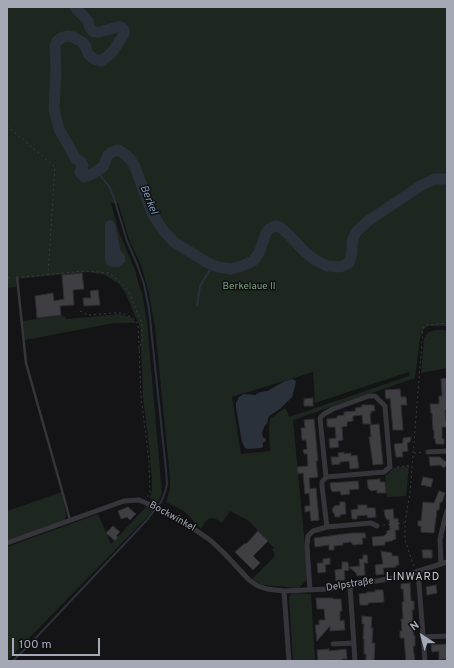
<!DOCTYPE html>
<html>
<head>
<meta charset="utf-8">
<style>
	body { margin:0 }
	#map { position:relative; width:454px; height:668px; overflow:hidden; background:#141416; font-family:Overpass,sans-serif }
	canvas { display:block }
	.frame { position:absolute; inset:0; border:8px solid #a5a9b6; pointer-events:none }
	.north { position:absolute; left:402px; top:616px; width:40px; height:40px; -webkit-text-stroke:3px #0f0f11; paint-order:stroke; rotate:324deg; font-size:11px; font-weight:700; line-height:16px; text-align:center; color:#a5a9b6 }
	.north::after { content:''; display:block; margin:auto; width:14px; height:18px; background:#a5a9b6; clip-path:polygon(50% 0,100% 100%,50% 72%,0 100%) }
	.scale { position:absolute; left:12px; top:638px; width:88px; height:18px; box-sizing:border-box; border:2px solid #a5a9b6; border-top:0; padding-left:5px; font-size:12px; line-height:14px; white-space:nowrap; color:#a5a9b6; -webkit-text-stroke:3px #0f0f11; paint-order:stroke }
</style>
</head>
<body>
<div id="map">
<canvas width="454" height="668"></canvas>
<div class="frame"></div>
<div class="north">N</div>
<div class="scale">100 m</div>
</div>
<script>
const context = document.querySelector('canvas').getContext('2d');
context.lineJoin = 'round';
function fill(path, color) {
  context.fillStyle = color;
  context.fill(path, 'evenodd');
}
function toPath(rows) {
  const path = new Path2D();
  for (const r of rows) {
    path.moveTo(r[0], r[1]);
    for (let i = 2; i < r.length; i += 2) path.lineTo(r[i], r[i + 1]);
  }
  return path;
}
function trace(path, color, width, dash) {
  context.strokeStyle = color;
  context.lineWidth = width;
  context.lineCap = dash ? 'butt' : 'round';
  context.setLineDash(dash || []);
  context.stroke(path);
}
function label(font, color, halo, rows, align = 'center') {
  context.font = font + ' Overpass,sans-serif';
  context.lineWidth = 3;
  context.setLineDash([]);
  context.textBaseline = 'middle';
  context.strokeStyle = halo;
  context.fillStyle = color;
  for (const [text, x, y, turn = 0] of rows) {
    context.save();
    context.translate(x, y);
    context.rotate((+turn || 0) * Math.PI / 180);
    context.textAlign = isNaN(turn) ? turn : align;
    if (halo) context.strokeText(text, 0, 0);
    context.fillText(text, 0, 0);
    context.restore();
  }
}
const green = toPath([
	[7,7,447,7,447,326,429,326,424,329,420,338,415,378,293,420,308,578,299,588,263,585,252,579,275,556,272,549,274,548,249,521,230,511,222,523,216,519,211,518,208,519,205,522,201,529,184,511,166,502,170,489,170,477,155,327,149,294,141,265,130,242,118,203,111,203,119,232,135,270,139,285,142,293,147,322,162,493,158,503,150,498,152,490,152,480,149,446,143,397,143,389,140,327,137,320,135,316,126,294,119,284,105,275,88,272,16,279,16,287,7,288],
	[105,229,116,230,119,243,121,251,125,257,105,246],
	[313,372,315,403,409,372,409,376,289,417,288,413,285,408,270,419,269,429,270,451,241,454,232,397],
	[120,314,132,318,136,323,114,323,25,340,23,321,61,315,65,317,66,319],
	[435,330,447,330,447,368,421,373,424,338,426,335,429,332],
	[409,466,406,496,387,497,385,475,388,474,393,468],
	[62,492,66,515,65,521,7,541,7,511],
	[147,506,154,510,7,661,7,547,98,514,111,544],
	[293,593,311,594,315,661,293,661,289,597]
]);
const water = toPath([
	[110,220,113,221,115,223,119,243,121,251,125,256,125,262,119,267,112,267,109,266,106,263,105,259,105,225,107,221],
	[292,379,296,381,295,387,292,397,280,409,269,416,267,423,264,427,262,433,263,437,266,439,266,441,263,443,263,446,262,448,248,449,245,448,242,442,236,408,236,403,239,397,244,394,255,395,260,392,267,391,285,381]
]);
const stream = toPath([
	[197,306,200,286,213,265],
	[13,661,31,643,147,520,161,502,165,492,167,484,166,470,149,309,144,284,137,264,127,241,113,195,110,188,97,171]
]);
const river = toPath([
	[75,7,88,21,90,28,94,32,100,32,117,27,121,27,124,30,124,34,113,51,108,56,101,61,94,59,88,54,86,47,82,42,73,37,67,36,61,38,57,41,55,46,56,71,54,109,59,129,76,159,81,162,83,166,80,172,84,177,92,174,103,167,108,155,112,152,118,150,123,153,130,159,135,167,152,213,163,230,174,242,206,262,218,267,231,269,242,266,253,261,259,253,266,233,269,229,275,226,280,227,289,235,306,253,315,260,327,266,340,267,349,263,352,253,352,242,356,232,368,221,422,185,435,179,447,179]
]);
const building = toPath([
	[82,273,84,289,73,290,74,305,60,306,61,315,37,318,35,296,53,293,54,301,64,299,62,275,82,273],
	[98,290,100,305,84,306,83,298,91,298,90,291,98,290],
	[447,378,447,410,445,410,446,422,447,422,447,427,442,427,442,439,444,439,444,444,436,444,435,439,434,439,434,430,433,430,432,413,431,413,430,404,439,404,439,396,442,396,441,379,447,378],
	[400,389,401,397,406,397,407,405,401,405,403,430,393,430,390,398,386,399,385,390,400,389],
	[313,398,313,406,304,406,304,399,313,398],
	[362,405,374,405,375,411,371,411,372,413,370,413,371,424,363,424,362,415,353,416,353,421,347,422,347,426,342,427,343,440,338,441,339,447,330,448,329,439,336,438,335,427,329,427,327,426,327,419,337,418,337,416,344,415,344,412,356,411,355,408,362,407,362,405],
	[314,419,318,461,316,461,318,477,309,478,310,489,316,488,319,520,311,521,310,511,305,512,305,506,310,506,309,493,305,494,303,473,298,474,297,467,308,466,307,454,304,454,303,450,307,449,306,440,302,440,301,428,305,428,304,420,314,419],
	[379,424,383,464,373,465,369,437,371,437,370,425,379,424],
	[411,437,410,442,407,443,408,451,402,452,403,457,396,457,394,444,403,443,403,438,411,437],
	[344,452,344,454,351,453,351,456,357,455,359,468,350,469,349,461,340,462,340,464,332,465,331,457,339,457,338,453,344,452],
	[429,457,440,457,447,463,447,464,444,468,440,465,430,466,429,457],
	[423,477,433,479,431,487,421,485,423,477],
	[380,479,380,482,385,482,386,493,377,493,377,490,371,491,368,488,367,480,380,479],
	[358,481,359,489,349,490,350,494,341,495,340,491,333,492,331,490,330,483,358,481],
	[439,491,445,493,442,502,440,502,439,510,437,510,434,533,421,532,421,526,418,526,418,521,421,521,423,502,434,503,439,491],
	[340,502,345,502,346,514,340,515,340,517,335,517,334,513,333,513,332,508,334,508,334,506,340,505,340,502],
	[358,505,367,505,367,508,375,508,376,517,368,518,367,515,357,516,357,519,352,519,351,510,358,509,358,505],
	[128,507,136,514,130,520,127,517,121,519,118,511,128,507],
	[393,509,394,519,398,518,399,530,395,530,396,539,393,540,392,541,385,542,385,545,373,546,372,537,384,536,387,533,387,531,390,530,389,519,387,520,385,516,384,510,393,509],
	[113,526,120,532,116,536,118,537,115,541,106,533,113,526],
	[258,531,268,541,253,556,260,563,253,570,235,552,245,543,246,544,258,531],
	[352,533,365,533,366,538,362,538,363,544,353,545,351,542,343,543,343,545,334,546,334,550,329,550,329,545,315,547,314,538,352,533],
	[422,550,432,550,432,558,423,558,422,550],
	[381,551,392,553,392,556,398,556,399,565,396,565,396,567,383,568,384,574,376,575,375,565,383,564,381,551],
	[363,555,367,555,368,563,364,563,365,575,357,576,356,573,349,567,360,566,359,559,363,559,363,555],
	[330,558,330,564,325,565,326,572,318,573,317,563,323,563,323,559,330,558],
	[342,562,348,562,349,570,344,571,345,580,336,581,335,573,335,570,342,569,342,562],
	[410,583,411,601,414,601,414,610,412,610,414,636,415,636,415,646,413,646,415,661,406,661,404,638,400,638,400,631,402,631,401,619,403,619,402,602,404,602,403,589,401,589,401,584,410,583],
	[436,585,437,593,427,595,426,587,436,585],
	[375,590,383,590,384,602,368,603,368,605,360,605,359,594,367,593,367,592,375,592,375,590],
	[316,598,333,598,333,599,341,599,342,611,340,611,340,621,344,620,345,630,330,631,330,626,317,641,315,625,319,625,319,620,325,620,324,609,317,609,316,598],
	[362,616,372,617,371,628,373,628,372,643,375,643,374,661,366,661,366,654,364,654,364,639,363,639,364,624,362,624,362,616],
	[447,644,447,659,439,660,439,651,432,652,431,645,447,644],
	[329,649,329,651,346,649,347,659,342,659,343,661,335,661,335,660,318,661,317,650,329,649]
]);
const path = toPath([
	[7,126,55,167,48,274],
	[22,277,84,271,109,273,118,280,125,287,130,294,134,305,136,308,137,312,142,323,142,341,139,350],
	[7,278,12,278],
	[80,311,88,315,114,313,123,313,134,319,138,324,141,397,149,462,150,492,147,498],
	[414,453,423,452],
	[397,467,411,465],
	[383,525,404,523],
	[414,566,411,558,405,540,405,523,410,493,423,329,424,327,426,325,447,323]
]);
const service = toPath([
	[17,277,26,363,61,487,70,520]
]);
const minor = toPath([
	[428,452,447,451],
	[327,527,371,523,377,526],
	[7,543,124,501,139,500,146,503,197,531,210,540,224,553,249,580,258,586,267,589,284,591,329,589,400,577,447,562],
	[441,564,440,539,444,522,447,511],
	[418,571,425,661],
	[350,586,355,661],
	[310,590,307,546,308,536,313,531,327,527,322,486,322,482,326,477,384,472,390,467,385,406,375,396,369,396,333,409,324,414,320,418,326,477],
	[284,591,289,661],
	[423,637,447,636],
	[333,644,354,643]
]);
const parkNames = [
	["Berkelaue II",249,287]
];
const streetNames = [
	["Bockwinkel",172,517,29],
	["Delpstraße",350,585,-9]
];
const waterNames = [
	["Berkel",148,200,68]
];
const neighbourhoodNames = [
	["LINWARD",413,578]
];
fill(green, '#1e2620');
fill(water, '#2a313a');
trace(stream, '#2a313a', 2);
trace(river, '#2a313a', 11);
fill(building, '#3e3e43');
trace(building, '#2e2e32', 1);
trace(path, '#3b3c42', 1, [2, 3]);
trace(service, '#35353b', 2.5);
trace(minor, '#35353b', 5);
label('10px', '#7ca282', '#0f0f11', parkNames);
label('10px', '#a5a9b6', '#0f0f11', streetNames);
label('italic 11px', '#7b93b2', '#0f0f11', waterNames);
context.letterSpacing = '1px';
label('11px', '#c6c8d2', '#0f0f11', neighbourhoodNames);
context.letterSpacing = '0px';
</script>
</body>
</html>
